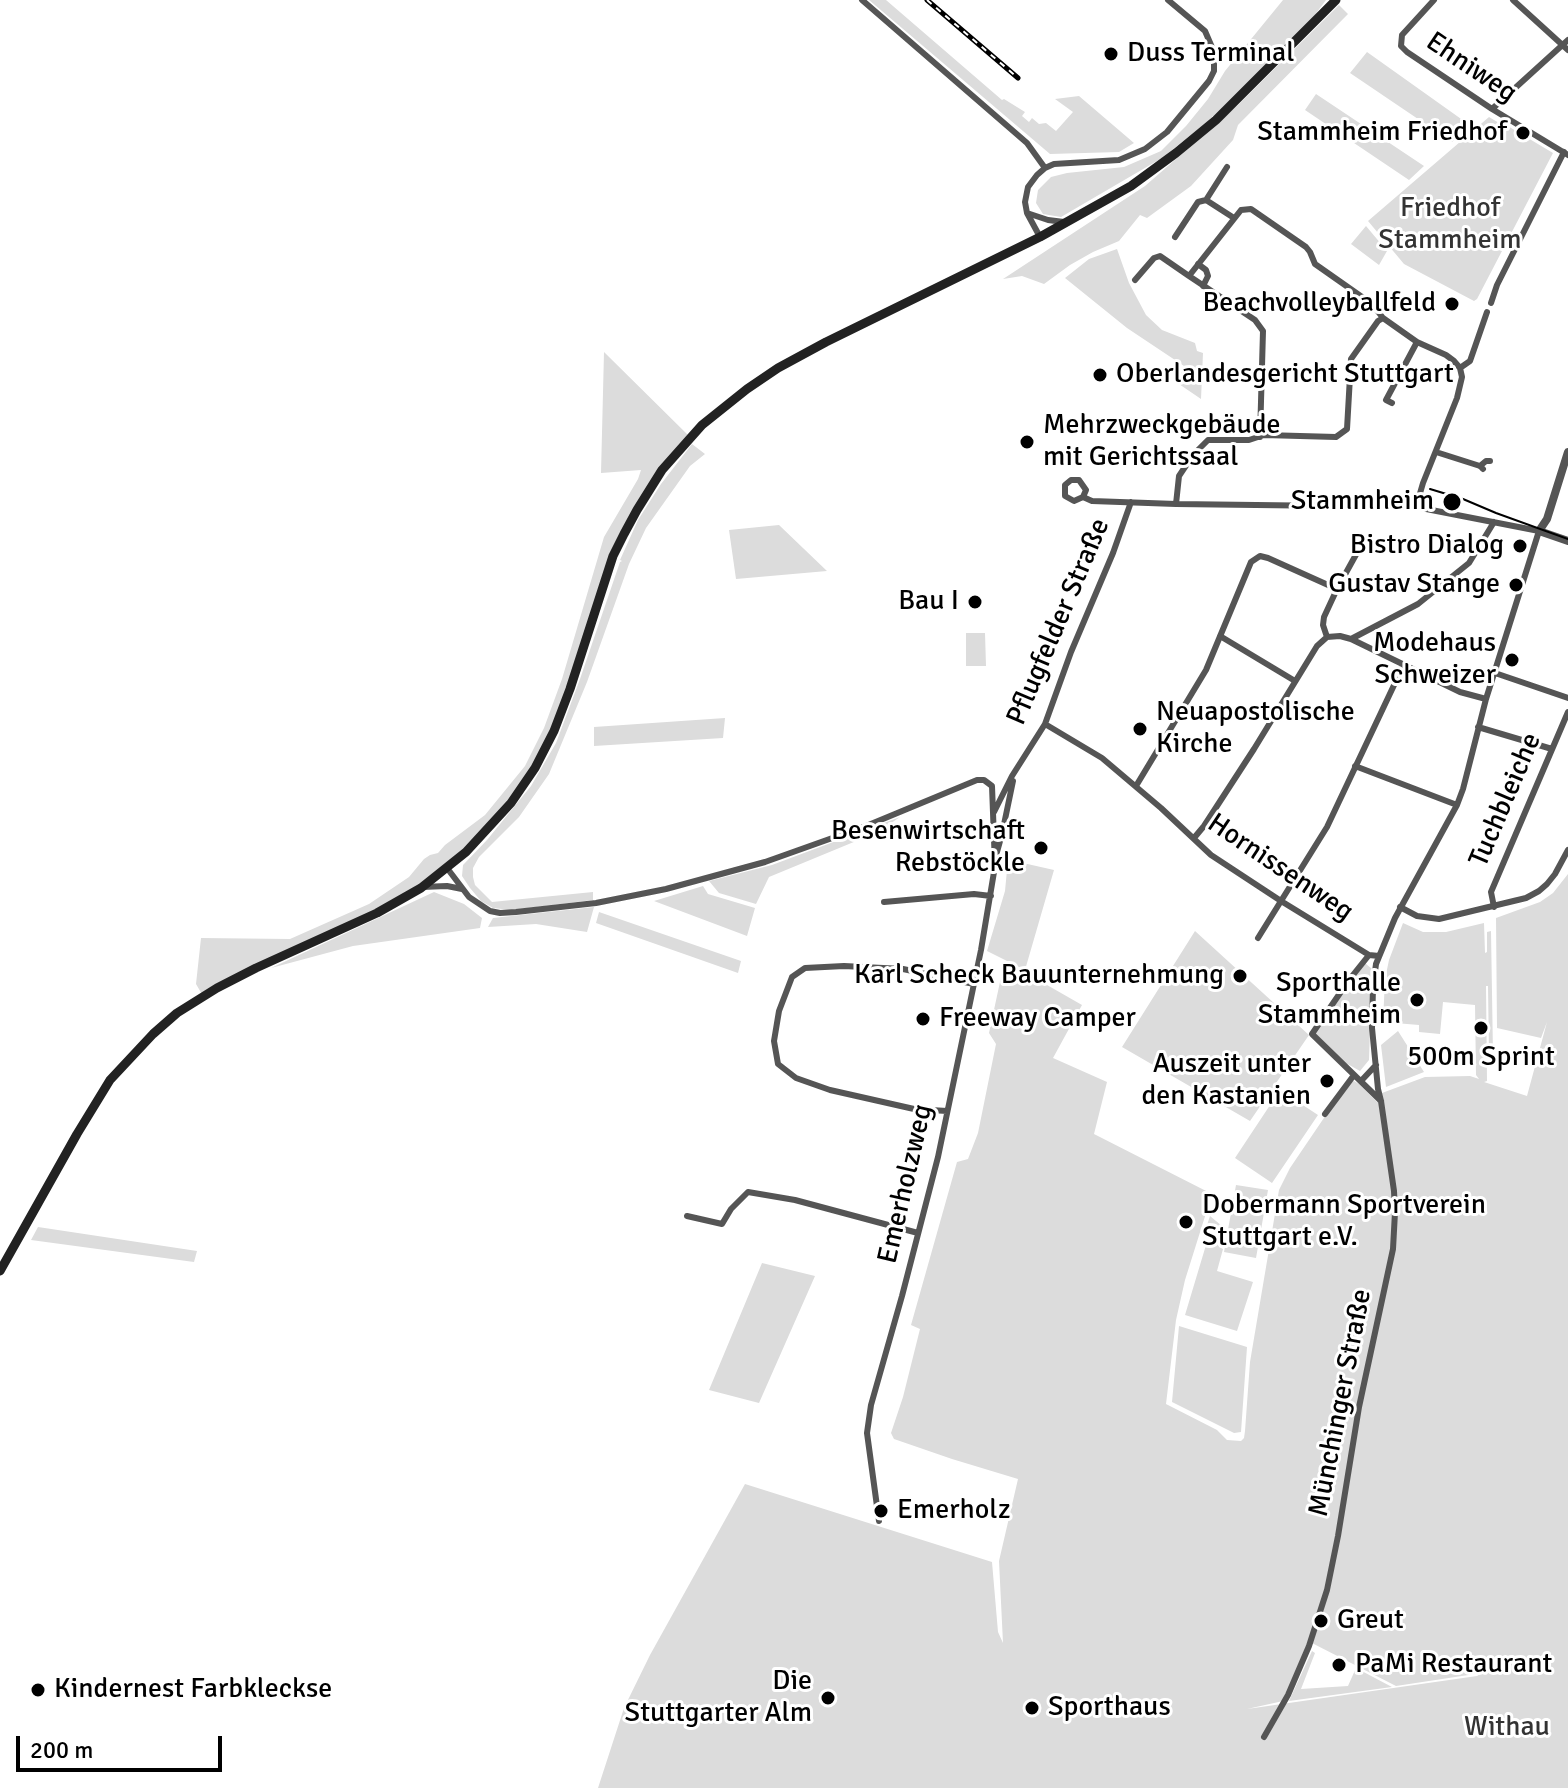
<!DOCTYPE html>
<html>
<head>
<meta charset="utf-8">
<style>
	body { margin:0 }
	#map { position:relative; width:1568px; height:1788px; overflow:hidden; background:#fff; font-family:Signika,sans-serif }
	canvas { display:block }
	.scale { position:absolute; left:16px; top:1736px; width:206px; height:36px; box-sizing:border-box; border:4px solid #000; border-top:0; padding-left:10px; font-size:24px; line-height:28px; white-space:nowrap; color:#000; -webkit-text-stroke:6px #fff; paint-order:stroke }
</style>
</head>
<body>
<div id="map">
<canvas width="1568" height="1788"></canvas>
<div class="scale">200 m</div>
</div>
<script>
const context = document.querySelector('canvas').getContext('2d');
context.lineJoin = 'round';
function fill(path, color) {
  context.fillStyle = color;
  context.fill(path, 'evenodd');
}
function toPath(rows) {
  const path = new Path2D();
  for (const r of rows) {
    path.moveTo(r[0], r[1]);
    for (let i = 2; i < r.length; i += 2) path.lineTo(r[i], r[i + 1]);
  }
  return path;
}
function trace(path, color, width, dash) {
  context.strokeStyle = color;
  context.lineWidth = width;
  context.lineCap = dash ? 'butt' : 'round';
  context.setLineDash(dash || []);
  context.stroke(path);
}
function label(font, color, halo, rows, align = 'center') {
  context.font = font + ' Signika,sans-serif';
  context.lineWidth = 6;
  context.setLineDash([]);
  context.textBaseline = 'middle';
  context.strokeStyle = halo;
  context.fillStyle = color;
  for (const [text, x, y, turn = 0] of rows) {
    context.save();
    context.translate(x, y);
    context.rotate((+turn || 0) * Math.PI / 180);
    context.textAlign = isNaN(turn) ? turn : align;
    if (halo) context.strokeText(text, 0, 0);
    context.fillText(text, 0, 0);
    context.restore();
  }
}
const green = toPath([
	[869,0,886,0,1002,100,1004,99,1025,112,1022,116,1029,122,1032,118,1039,124,1046,123,1056,131,1073,112,1055,99,1079,96,1134,143,1119,152,1050,154],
	[1283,0,1326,0,1314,16,1276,57,1207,122,1162,158,1061,217,1043,214,1036,203,1038,190,1051,177,1067,173,1124,167,1161,151,1186,126,1208,99,1225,71],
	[1339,5,1348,14,1238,125,1233,140,1191,186,1147,218,1140,215,1119,241,1093,252,1070,265,1044,284,1022,276,1003,279,1145,186,1238,105],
	[1367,52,1471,126,1452,142,1350,73],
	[1316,94,1424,166,1409,180,1305,110],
	[1489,117,1499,123,1501,122,1553,153,1477,299,1474,301,1404,264,1368,221],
	[1366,226,1387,251,1379,265,1351,244],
	[1117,249,1129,283,1146,315,1162,330,1195,343,1197,351,1203,353,1201,399,1176,382,1184,366,1127,328,1065,278,1089,259],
	[604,352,691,438,662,470,624,534,545,749,490,828,421,888,203,996,196,984,201,938,290,939,369,904,409,877,424,859,430,855,438,853,445,845,485,815,525,766,544,728,562,679,604,537,638,479,641,470,601,473],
	[692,444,705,454,690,466,646,528,629,564,587,682,549,774,519,817,479,857,473,868,473,877,475,885,492,902,593,892,593,900,511,910,493,908,481,901,470,888,462,876,463,865,487,840,531,786,556,743,580,679,620,562,622,561,620,560,638,520,661,484],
	[779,525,827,571,736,579,729,530],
	[966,633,985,633,986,666,966,666],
	[725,718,723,738,594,746,594,727],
	[900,817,878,832,769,877,756,904,719,893,709,881,772,865],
	[1023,863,1054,870,1025,970,987,951,1005,891,1007,870,1019,873],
	[1568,874,1568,1788,598,1788,624,1708,650,1655,745,1484,992,1562,998,1632,1003,1643,999,1561,1018,1479,952,1459,894,1439,891,1433,903,1397,920,1329,911,1325,957,1162,968,1159,978,1133,996,1044,989,1033,1003,968,1012,965,1082,1005,1053,1058,1107,1082,1094,1134,1212,1194,1185,1280,1176,1320,1166,1404,1217,1430,1227,1440,1241,1441,1244,1438,1245,1431,1250,1362,1279,1190,1290,1168,1330,1109,1351,1082,1354,1081,1359,1084,1377,1102,1382,1093,1425,1077,1470,1076,1479,1079,1476,1075,1475,1005,1443,1002,1440,1034,1419,1032,1419,1025,1383,1022,1385,979,1389,960,1403,923,1423,932,1446,932,1484,923,1485,953,1487,952,1487,932,1491,931,1493,1055,1489,1055,1488,986,1486,986,1487,1081,1484,1082,1527,1096,1547,1022,1541,1038,1497,1028,1496,918,1540,902,1553,893],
	[1308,1641,1396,1686,1475,1674,1488,1668,1490,1658,1490,1668,1477,1676,1247,1709,1283,1701],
	[703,886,708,894,755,908,747,936,654,901],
	[434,892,464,904,482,918,480,928,353,946,271,968],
	[594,907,587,932,536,924,488,927,493,918],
	[599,912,741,961,738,973,596,923],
	[1195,931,1309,1035,1250,1121,1122,1047],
	[1365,963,1372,969,1369,1060,1360,1071,1344,1062,1316,1034,1350,982],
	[1398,1031,1424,1072,1386,1087,1381,1045],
	[1280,1090,1318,1115,1272,1183,1235,1158],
	[1236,1185,1268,1190,1256,1258,1224,1252],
	[1210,1216,1222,1226,1219,1247,1223,1249,1217,1271,1253,1282,1237,1331,1185,1315,1206,1245,1206,1236,1204,1234],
	[38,1227,197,1251,194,1262,31,1240],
	[762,1263,815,1276,759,1403,709,1390],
	[1179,1326,1247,1347,1241,1432,1234,1433,1172,1402],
	[1312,1651,1315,1653,1301,1689,1348,1686,1356,1668,1392,1687,1289,1701]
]);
const minor = toPath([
	[862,0,1027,143,1045,168],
	[1434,0,1402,35,1401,46,1407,52,1492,109,1568,155],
	[1513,0,1568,50],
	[1492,109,1568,40],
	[1206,200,1234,218],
	[1027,213,1048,220,1064,222],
	[1040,237,1027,213,1025,202,1028,187,1037,175,1045,168,1054,164,1119,160,1145,149,1167,132,1209,81,1214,71,1214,52,1205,31,1168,0],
	[1175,237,1198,202,1206,200,1227,167],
	[1198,264,1206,270,1208,276,1203,286],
	[1135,280,1154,258,1160,256,1189,276],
	[1491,303,1497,285,1564,152],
	[1460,368,1470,361,1487,312],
	[1392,403,1386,400,1417,342],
	[1260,437,1263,331,1255,320,1189,276,1241,210,1251,209,1306,247,1310,252,1315,264,1372,304,1383,318,1417,342,1446,355,1454,361,1460,368,1462,377,1457,398,1423,483,1416,507],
	[1436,452,1480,466,1483,469],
	[1480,466,1486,461,1490,461],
	[1083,497,1086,490,1079,480,1071,480,1065,485,1065,496,1074,501,1083,497,1092,501,1176,504,1416,507,1539,531,1486,699,1463,789,1457,805,1395,918,1376,964,1373,987,1372,1028,1378,1089,1381,1101,1394,1191,1395,1212,1393,1249,1359,1407,1338,1536,1327,1590,1309,1646,1288,1695,1264,1737],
	[1176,504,1179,476,1193,455,1208,440,1249,440,1264,435,1336,437,1347,429,1351,359,1378,321,1383,318],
	[1220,636,1295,681],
	[1327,637,1340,636,1351,639,1460,692,1486,699],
	[1351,639,1418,604,1469,563,1494,522],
	[1495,673,1568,698],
	[1045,724,1102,758,1161,808,1211,855,1281,901,1369,955,1379,956],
	[1478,727,1552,749],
	[1355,766,1457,805],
	[1136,786,1206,670,1251,562,1260,556,1268,558,1337,589],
	[994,812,1012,776,1045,724,1071,652,1113,553,1131,502],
	[1194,838,1204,826,1254,749,1317,646,1327,637,1323,625,1324,617,1337,589,1358,551],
	[997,852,1002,834,1013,781],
	[447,868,469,897,490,911,500,913,516,912,596,903,666,889,765,862,866,826,977,780,984,780,992,786,995,866,981,950,938,1157,902,1296,871,1405,867,1433,879,1521],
	[422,887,447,886,462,889],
	[884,902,974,894,991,896],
	[1400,907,1417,916,1439,919,1526,898,1539,891,1547,884,1555,874,1568,850],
	[1494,907,1491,892,1568,712],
	[1258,938,1327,827,1404,664],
	[1369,955,1349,980,1312,1034,1381,1101],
	[1361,1081,1376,1065],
	[947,1111,914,1109,830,1090,796,1078,778,1064,774,1041,779,1011,792,977,805,968,844,966,903,969,974,984],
	[1325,1114,1354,1075],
	[687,1216,722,1224,731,1209,748,1192,795,1200,918,1233]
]);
const tertiary = toPath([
	[1568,452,1547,519,1539,531,1568,541]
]);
const secondary = toPath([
	[0,1271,77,1134,110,1080,153,1034,177,1013,217,988,256,968,377,913,421,888,466,852,511,803,535,768,554,731,570,689,613,556,624,534,637,510,662,470,702,425,747,389,778,368,826,342,1040,237,1131,186,1176,153,1216,120,1336,0]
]);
const tram = toPath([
	[1430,489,1463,499,1496,513,1568,539]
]);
const rail = toPath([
	[927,0,1018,78]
]);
const markers = [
	[1111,54,8,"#000"],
	[1523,133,8,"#000"],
	[1452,304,8,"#000"],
	[1100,375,8,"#000"],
	[1027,442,8,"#000"],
	[1452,502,10,"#000"],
	[1520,546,8,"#000"],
	[1516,585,8,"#000"],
	[975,602,8,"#000"],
	[1512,660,8,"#000"],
	[1140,729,8,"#000"],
	[1041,848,8,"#000"],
	[1240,976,8,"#000"],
	[1417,1000,8,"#000"],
	[923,1019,8,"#000"],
	[1481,1028,8,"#000"],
	[1327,1081,8,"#000"],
	[1186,1222,8,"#000"],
	[881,1511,8,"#000"],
	[1321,1621,8,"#000"],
	[1339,1665,8,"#000"],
	[38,1690,8,"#000"],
	[828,1698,8,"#000"],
	[1032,1708,8,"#000"]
];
const poiNames = [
	["Duss Terminal",1127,54,"left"],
	["Stammheim Friedhof",1507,133],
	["Beachvolleyballfeld",1436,304],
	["Oberlandesgericht Stuttgart",1116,375,"left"],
	["Mehrzweckgebäude",1043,426,"left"],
	["mit Gerichtssaal",1043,458,"left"],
	["Stammheim",1434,502],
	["Bistro Dialog",1504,546],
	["Gustav Stange",1500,585],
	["Bau I",959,602],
	["Modehaus",1496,644],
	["Schweizer",1496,676],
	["Neuapostolische",1156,713,"left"],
	["Kirche",1156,745,"left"],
	["Besenwirtschaft",1025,832],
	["Rebstöckle",1025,864],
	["Karl Scheck Bauunternehmung",1224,976],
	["Sporthalle",1401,984],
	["Stammheim",1401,1016],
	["Freeway Camper",939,1019,"left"],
	["500m Sprint",1481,1058,"center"],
	["Auszeit unter",1311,1065],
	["den Kastanien",1311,1097],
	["Dobermann Sportverein",1202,1206,"left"],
	["Stuttgart e.V.",1202,1238,"left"],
	["Emerholz",897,1511,"left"],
	["Greut",1337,1621,"left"],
	["PaMi Restaurant",1355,1665,"left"],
	["Die",812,1682],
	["Stuttgarter Alm",812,1714],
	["Kindernest Farbkleckse",54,1690,"left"],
	["Sporthaus",1048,1708,"left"]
];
const streetNames = [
	["Ehniweg",1471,68,34],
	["Pflugfelder Straße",1059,622,-67],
	["Tuchbleiche",1506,800,-67],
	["Hornissenweg",1280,868,34],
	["Emerholzweg",906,1184,-77],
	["Münchinger Straße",1341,1403,-79]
];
const parkNames = [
	["Friedhof",1450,209],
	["Stammheim",1450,241],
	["Withau",1507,1728]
];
fill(green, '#dcdcdc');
trace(minor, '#555', 6);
trace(tertiary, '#555', 8);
trace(secondary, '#222', 9);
trace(tram, '#000', 2);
trace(rail, '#000', 5);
trace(rail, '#fff', 2, [6]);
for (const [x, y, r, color] of markers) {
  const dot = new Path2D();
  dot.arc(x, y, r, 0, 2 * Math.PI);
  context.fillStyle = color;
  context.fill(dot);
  trace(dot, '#fff', 3);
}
label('28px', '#000', '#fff', poiNames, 'right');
label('28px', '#000', '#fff', streetNames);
label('28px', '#333', '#fff', parkNames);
</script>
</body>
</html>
